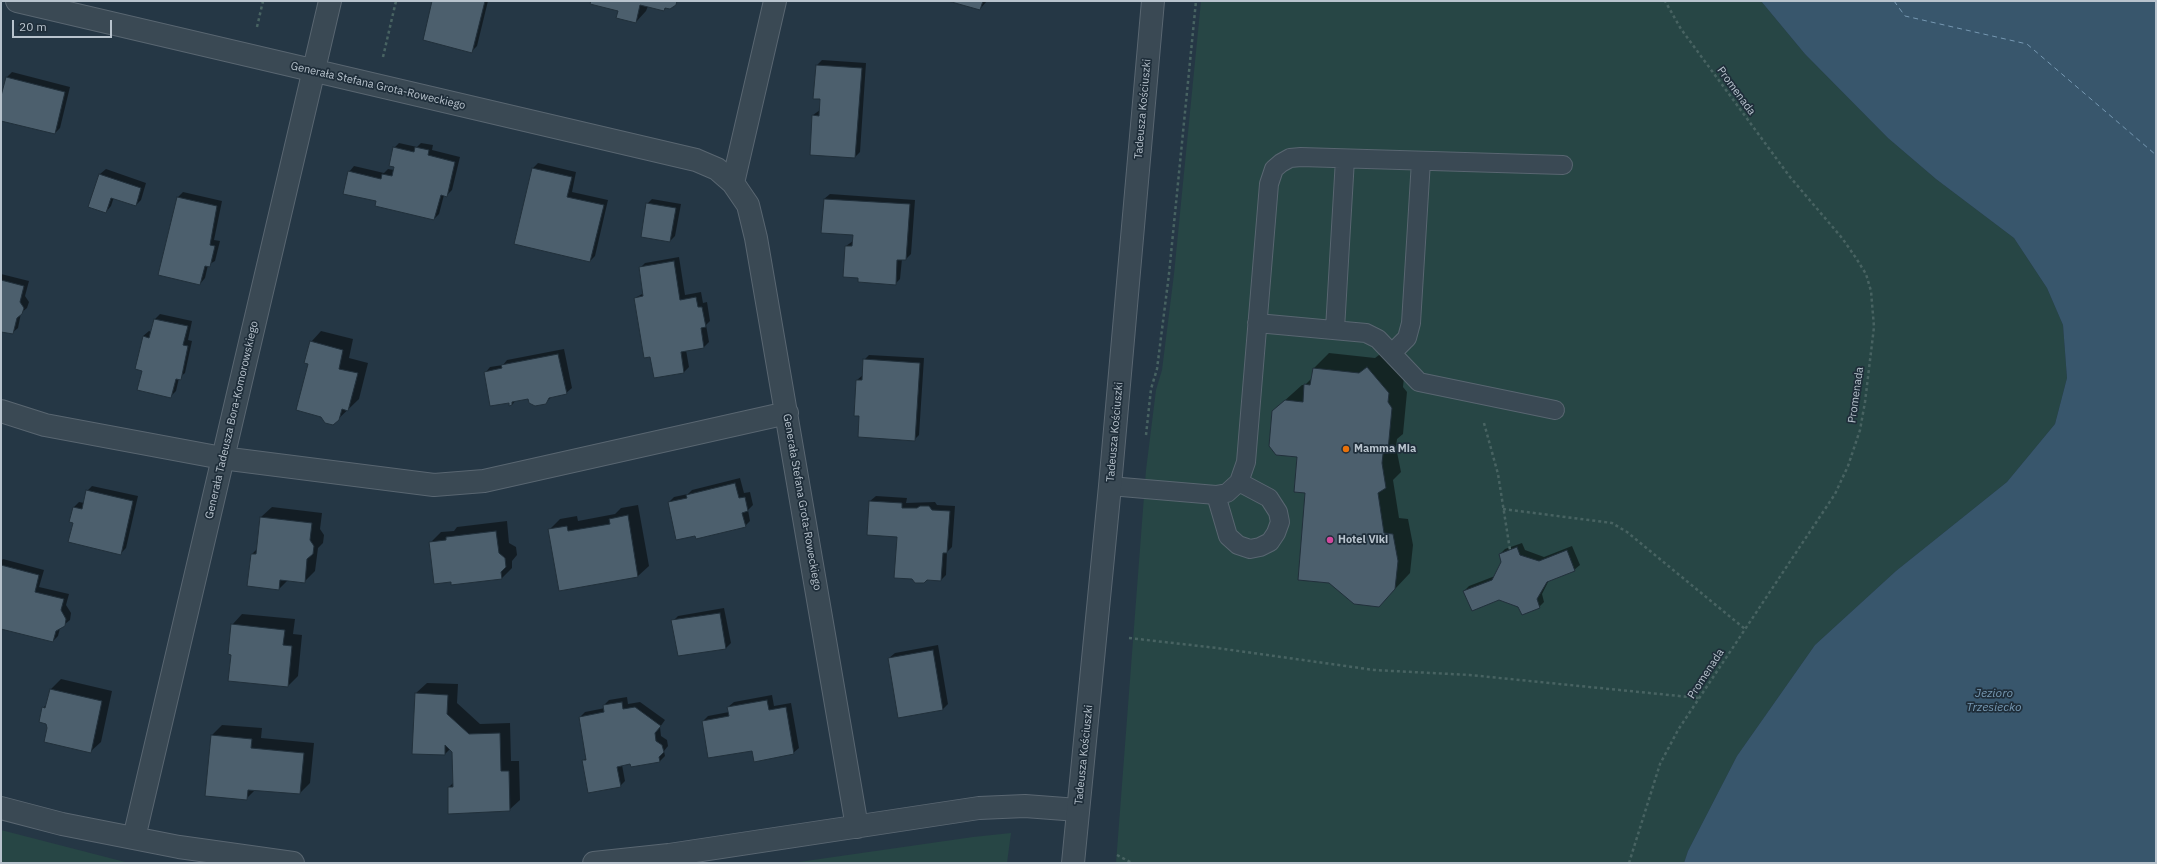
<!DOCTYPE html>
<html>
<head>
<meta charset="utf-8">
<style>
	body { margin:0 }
	#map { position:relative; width:2157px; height:864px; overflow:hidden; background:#253745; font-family:"IBM Plex Sans",sans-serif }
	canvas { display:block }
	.frame { position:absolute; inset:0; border:2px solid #b8c3cd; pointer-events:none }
	.scale { position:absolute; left:12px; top:20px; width:100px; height:18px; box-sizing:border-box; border:2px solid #b8c3cd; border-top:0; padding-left:5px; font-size:12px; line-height:14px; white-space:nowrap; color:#b8c3cd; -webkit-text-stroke:3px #1f2e3a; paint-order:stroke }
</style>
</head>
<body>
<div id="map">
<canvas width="2157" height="864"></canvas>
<div class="frame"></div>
<div class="scale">20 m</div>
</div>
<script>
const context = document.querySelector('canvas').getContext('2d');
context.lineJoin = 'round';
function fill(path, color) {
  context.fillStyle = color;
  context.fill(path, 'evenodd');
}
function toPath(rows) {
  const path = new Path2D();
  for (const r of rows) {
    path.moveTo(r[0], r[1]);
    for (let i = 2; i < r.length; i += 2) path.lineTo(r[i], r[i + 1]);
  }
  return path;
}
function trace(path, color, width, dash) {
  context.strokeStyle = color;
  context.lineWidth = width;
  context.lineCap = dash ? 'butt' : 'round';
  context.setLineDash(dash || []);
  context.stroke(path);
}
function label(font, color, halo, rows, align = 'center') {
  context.font = font + ' "IBM Plex Sans",sans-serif';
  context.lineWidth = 3.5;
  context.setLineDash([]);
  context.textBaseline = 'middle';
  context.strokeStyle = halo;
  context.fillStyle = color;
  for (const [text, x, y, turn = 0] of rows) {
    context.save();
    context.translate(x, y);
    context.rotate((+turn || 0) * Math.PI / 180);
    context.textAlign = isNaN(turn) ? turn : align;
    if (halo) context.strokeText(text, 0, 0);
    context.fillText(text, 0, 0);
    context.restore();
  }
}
const green = toPath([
	[1201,1,1761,1,1805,54,1888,138,1936,179,2014,238,2047,288,2063,325,2067,378,2055,424,2007,482,1896,571,1815,645,1737,756,1688,851,1684,863,1116,863,1146,470,1156,390,1162,370,1174,274],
	[1,830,129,863,1,863],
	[1011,833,1007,863,792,863,973,837]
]);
const water = toPath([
	[1761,1,2156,1,2156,863,1684,863,1688,851,1737,756,1815,645,1896,571,2007,482,2055,424,2067,378,2063,325,2047,288,2014,238,1936,179,1888,138,1805,54]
]);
const shadow = toPath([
	[433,1,488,1,477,46,472,51],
	[592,1,678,1,663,10,648,6,646,11,636,22,619,10],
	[952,1,987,1,980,9],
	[822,60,866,63,860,152,855,157,813,115,820,110,821,98,817,65],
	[12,72,70,87,60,128,55,133,1,120,1,101,6,78],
	[399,143,417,147,421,143,433,145,432,150,460,157,452,190,447,195,444,195,439,214,434,219,377,201,349,172,354,166,384,173,388,169,394,170,394,148],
	[538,163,576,172,572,192,608,200,595,256,590,261,533,168],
	[106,169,146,183,141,200,136,205,114,197,111,206,106,212,90,206,100,174],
	[183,192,222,201,214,240,220,241,215,261,208,265,205,278,200,284,159,274,178,197],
	[830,194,915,200,911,254,906,259,902,259,900,279,895,284,859,277,846,246,853,241,854,234,822,232,824,199],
	[652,199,681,204,675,236,670,241,647,204],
	[679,257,685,295,701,292,703,303,707,302,710,321,706,325,709,342,704,347,686,350,689,367,684,372,651,356,635,298,644,293,640,268,645,263],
	[1,274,29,281,25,296,29,302,27,308,21,313,18,328,12,333,1,331],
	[160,314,192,321,188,340,192,341,185,373,179,378,176,391,171,396,143,370,143,336,149,331,152,332,155,319],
	[321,331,353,339,349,358,368,363,359,399,333,424,309,363,311,342],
	[564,349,572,388,566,393,552,396,545,404,529,398,516,400,512,405,485,373,490,367,503,365,507,360],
	[1383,352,1404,377,1403,387,1407,392,1403,434,1397,439,1396,447,1401,472,1393,480,1399,518,1408,519,1413,545,1410,573,1379,606,1307,492,1298,456,1273,411,1302,385,1305,385,1313,377,1314,368,1329,353,1375,358],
	[869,355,924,358,919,435,914,440,860,415,857,380,863,375,864,360],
	[740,478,744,493,750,492,753,505,748,510,750,521,745,526,669,502,674,497,688,494,692,490],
	[92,486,138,496,126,548,120,554,74,522,74,507,79,502,84,503,87,491],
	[876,496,907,498,906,503,935,502,937,505,955,506,952,547,947,552,946,575,941,580,898,536,870,501],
	[638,505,649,566,638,576,560,589,550,529,560,519,577,516,578,521,615,514,621,508],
	[272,507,322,513,320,529,324,535,323,543,318,548,315,571,304,582,288,580,279,589,252,554,258,548,261,517],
	[507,521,509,543,516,547,517,555,512,561,512,568,502,578,451,581,430,543,441,532,454,531,457,527],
	[1522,543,1525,550,1544,557,1572,546,1580,565,1574,570,1549,580,1542,594,1544,602,1539,607,1464,591,1469,586,1495,576,1502,562,1500,554,1505,549],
	[3,559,44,570,39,587,69,594,66,605,71,613,70,620,60,628,58,636,53,641,1,628,1,561],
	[724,608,731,643,726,648,673,621,678,616],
	[242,614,295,619,293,634,302,635,298,676,288,686,233,654,232,625],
	[938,645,948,704,943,709,889,658,895,653],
	[61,679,112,691,101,742,90,752,48,728,43,708,47,704,51,689],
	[427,683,458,684,457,703,480,724,510,723,511,761,519,761,520,800,509,810,449,787,454,782,453,752,450,749,445,754,416,693],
	[772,695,774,706,791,703,799,748,793,753,753,750,709,757,703,721,708,716,729,712,728,707,734,702],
	[627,697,628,704,640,702,665,720,660,727,661,736,667,740,668,746,664,751,665,756,660,761,622,765,625,781,620,786,583,761,587,757,580,717,585,712,605,708,604,705,609,700],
	[222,725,262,728,261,738,314,743,310,783,300,793,256,789,246,799,212,735]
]);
const ferry = toPath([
	[1894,1,1905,16,2027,44,2156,155]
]);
const building = toPath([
	[432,1,485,1,472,53,423,40,432,1],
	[591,1,677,1,676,5,670,9,665,8,664,11,640,5,636,23,616,18,618,11,590,4,591,1],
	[948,1,983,1,980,10,948,1],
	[816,65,862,68,855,158,810,155,812,115,819,116,820,99,813,99,816,65],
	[6,77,65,92,55,134,1,121,1,96,6,77],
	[393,147,414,152,415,147,429,150,428,155,455,162,447,197,441,195,434,220,375,206,376,201,343,194,348,171,381,179,382,174,392,176,394,167,389,166,393,147],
	[532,168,572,177,567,197,604,205,590,262,514,244,532,168],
	[99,174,141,188,136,206,111,198,106,213,88,207,99,174],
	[177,197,217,206,210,245,215,246,210,267,205,266,200,285,158,275,177,197],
	[824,199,910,204,906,260,897,260,896,285,858,282,858,278,843,277,845,246,852,246,853,235,821,233,824,199],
	[646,203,676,208,670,242,641,237,646,203],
	[674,261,680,300,696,297,698,307,702,307,706,327,701,328,704,348,681,352,684,373,654,378,650,357,644,358,634,298,643,296,639,267,674,261],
	[1,280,24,286,20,302,24,308,22,314,17,318,13,334,1,332,1,280],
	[154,319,188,326,183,345,188,346,181,380,176,379,171,398,137,390,142,371,135,369,143,336,149,338,154,319],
	[310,341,343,350,339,369,358,373,348,411,342,409,339,420,333,425,325,423,321,417,296,410,308,364,304,363,310,341],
	[558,354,567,394,549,398,546,404,535,406,529,403,528,399,512,402,512,405,509,406,509,403,490,406,484,372,502,368,501,365,558,354],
	[863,359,920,363,915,441,858,437,859,416,854,416,856,380,862,380,863,359],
	[1367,367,1389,393,1388,402,1392,408,1388,450,1383,454,1382,463,1386,488,1378,493,1384,533,1393,534,1398,561,1395,589,1379,607,1354,604,1329,583,1298,580,1305,493,1294,492,1297,457,1276,455,1269,446,1272,411,1285,400,1303,402,1304,384,1310,385,1313,368,1359,373,1367,367],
	[735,483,739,498,745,497,748,511,742,513,746,527,696,539,695,536,676,540,668,502,687,498,686,495,735,483],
	[86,490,133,501,121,555,68,542,73,523,69,522,73,507,82,509,86,490],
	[869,501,902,503,902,508,917,508,920,506,929,506,932,510,950,511,947,553,943,553,941,581,927,580,924,583,915,583,912,579,894,578,897,537,867,535,869,501],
	[628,515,638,577,559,591,548,529,567,526,568,531,610,524,609,519,628,515],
	[260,517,312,523,310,540,314,546,313,554,307,559,305,583,280,580,279,590,247,586,251,554,256,554,260,517],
	[496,531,499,553,505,558,506,567,501,572,502,579,451,585,451,582,434,584,429,542,446,540,446,537,496,531],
	[1517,547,1520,555,1539,561,1567,550,1575,571,1547,582,1537,599,1540,608,1522,615,1518,607,1499,600,1472,611,1463,591,1492,580,1501,562,1499,554,1517,547],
	[1,565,39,575,35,592,64,599,61,610,66,619,65,626,56,631,53,642,1,629,1,565],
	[720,613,726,649,678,656,671,620,720,613],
	[231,624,285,630,283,645,292,646,288,687,228,681,231,655,228,654,231,624],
	[933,650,943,710,898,718,888,658,933,650],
	[50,689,102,701,91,753,44,742,47,728,46,724,39,722,42,707,45,708,50,689],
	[415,693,448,695,447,714,469,734,500,733,501,771,509,771,510,811,448,814,448,787,453,787,452,752,445,745,445,755,412,754,415,693],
	[767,700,769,710,786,707,794,754,754,762,752,751,708,758,702,721,729,716,727,707,767,700],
	[622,702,623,709,635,707,661,726,655,733,656,741,662,745,664,752,659,757,660,762,631,767,630,764,617,767,621,787,588,793,582,760,586,760,579,717,604,712,603,705,622,702],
	[211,735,252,739,251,748,304,753,300,794,248,790,247,800,205,796,211,735]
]);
const path = toPath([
	[257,27,263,1],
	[383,57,396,1],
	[1484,423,1498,474,1510,550],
	[1146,435,1151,389,1157,369,1169,274,1196,1],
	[1503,509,1612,523,1627,532,1745,629],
	[1129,638,1217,648,1374,670,1470,675,1699,698],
	[1117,855,1132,863],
	[1629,863,1660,764,1678,730,1835,494,1848,466,1860,430,1865,402,1874,327,1871,291,1866,274,1856,258,1842,238,1790,177,1681,29,1665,1]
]);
const service = toPath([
	[1257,323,1366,333,1378,339,1419,382,1555,410],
	[1335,329,1345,159],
	[1392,353,1407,338,1411,323,1421,161],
	[1110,486,1216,495,1227,493,1239,482,1246,462,1269,184,1274,169,1281,163,1290,158,1301,157,1563,165],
	[1216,495,1228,536,1238,545,1250,549,1260,547,1270,542,1276,533,1280,522,1278,512,1269,498,1239,482]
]);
const minor = toPath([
	[17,1,696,160,717,169,733,183],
	[775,1,733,183,748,205,756,238,857,827],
	[1,411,45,425,222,458,434,485,484,481,787,413],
	[1,808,62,824,179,847,293,863],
	[134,838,330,1],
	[594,863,669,855,979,808,1025,806,1078,810]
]);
const tertiary = toPath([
	[1073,863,1110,486,1153,1]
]);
const markers = [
	[1346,449,4,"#e8710a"],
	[1330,540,4,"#d1479c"]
];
const streetNames = [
	["Generała Stefana Grota-Roweckiego",378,86,13],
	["Promenada",1736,91,54],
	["Tadeusza Kościuszki",1143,109,-85],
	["Promenada",1856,395,-82],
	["Generała Tadeusza Bora-Komorowskiego",232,420,-77],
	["Tadeusza Kościuszki",1115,432,-85],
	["Generała Stefana Grota-Roweckiego",802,502,80],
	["Promenada",1706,674,-57],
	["Tadeusza Kościuszki",1084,755,-84]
];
const poiNames = [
	["Mamma Mia",1354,449],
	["Hotel Viki",1338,540]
];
const waterNames = [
	["Jezioro",1994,694],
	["Trzesiecko",1994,708]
];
fill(green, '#274645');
fill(water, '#38566c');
fill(shadow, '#0007');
trace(ferry, '#7698b2', 1, [5, 4]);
fill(building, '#4c5f6d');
trace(building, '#21303b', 1);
trace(service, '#596671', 20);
trace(minor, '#596671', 24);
trace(tertiary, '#596671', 24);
trace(path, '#486362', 2.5, [3, 3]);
trace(service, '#3a4954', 18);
trace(minor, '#3a4954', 22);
trace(tertiary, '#3a4954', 22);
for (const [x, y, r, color] of markers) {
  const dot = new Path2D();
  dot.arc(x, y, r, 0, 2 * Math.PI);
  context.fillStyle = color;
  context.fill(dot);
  trace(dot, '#1f2e3a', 1.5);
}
label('11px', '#b8c3cd', '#1f2e3a', streetNames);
label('bold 11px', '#b8c3cd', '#1f2e3a', poiNames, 'left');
label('italic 12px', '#7698b2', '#1f2e3a', waterNames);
</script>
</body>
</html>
